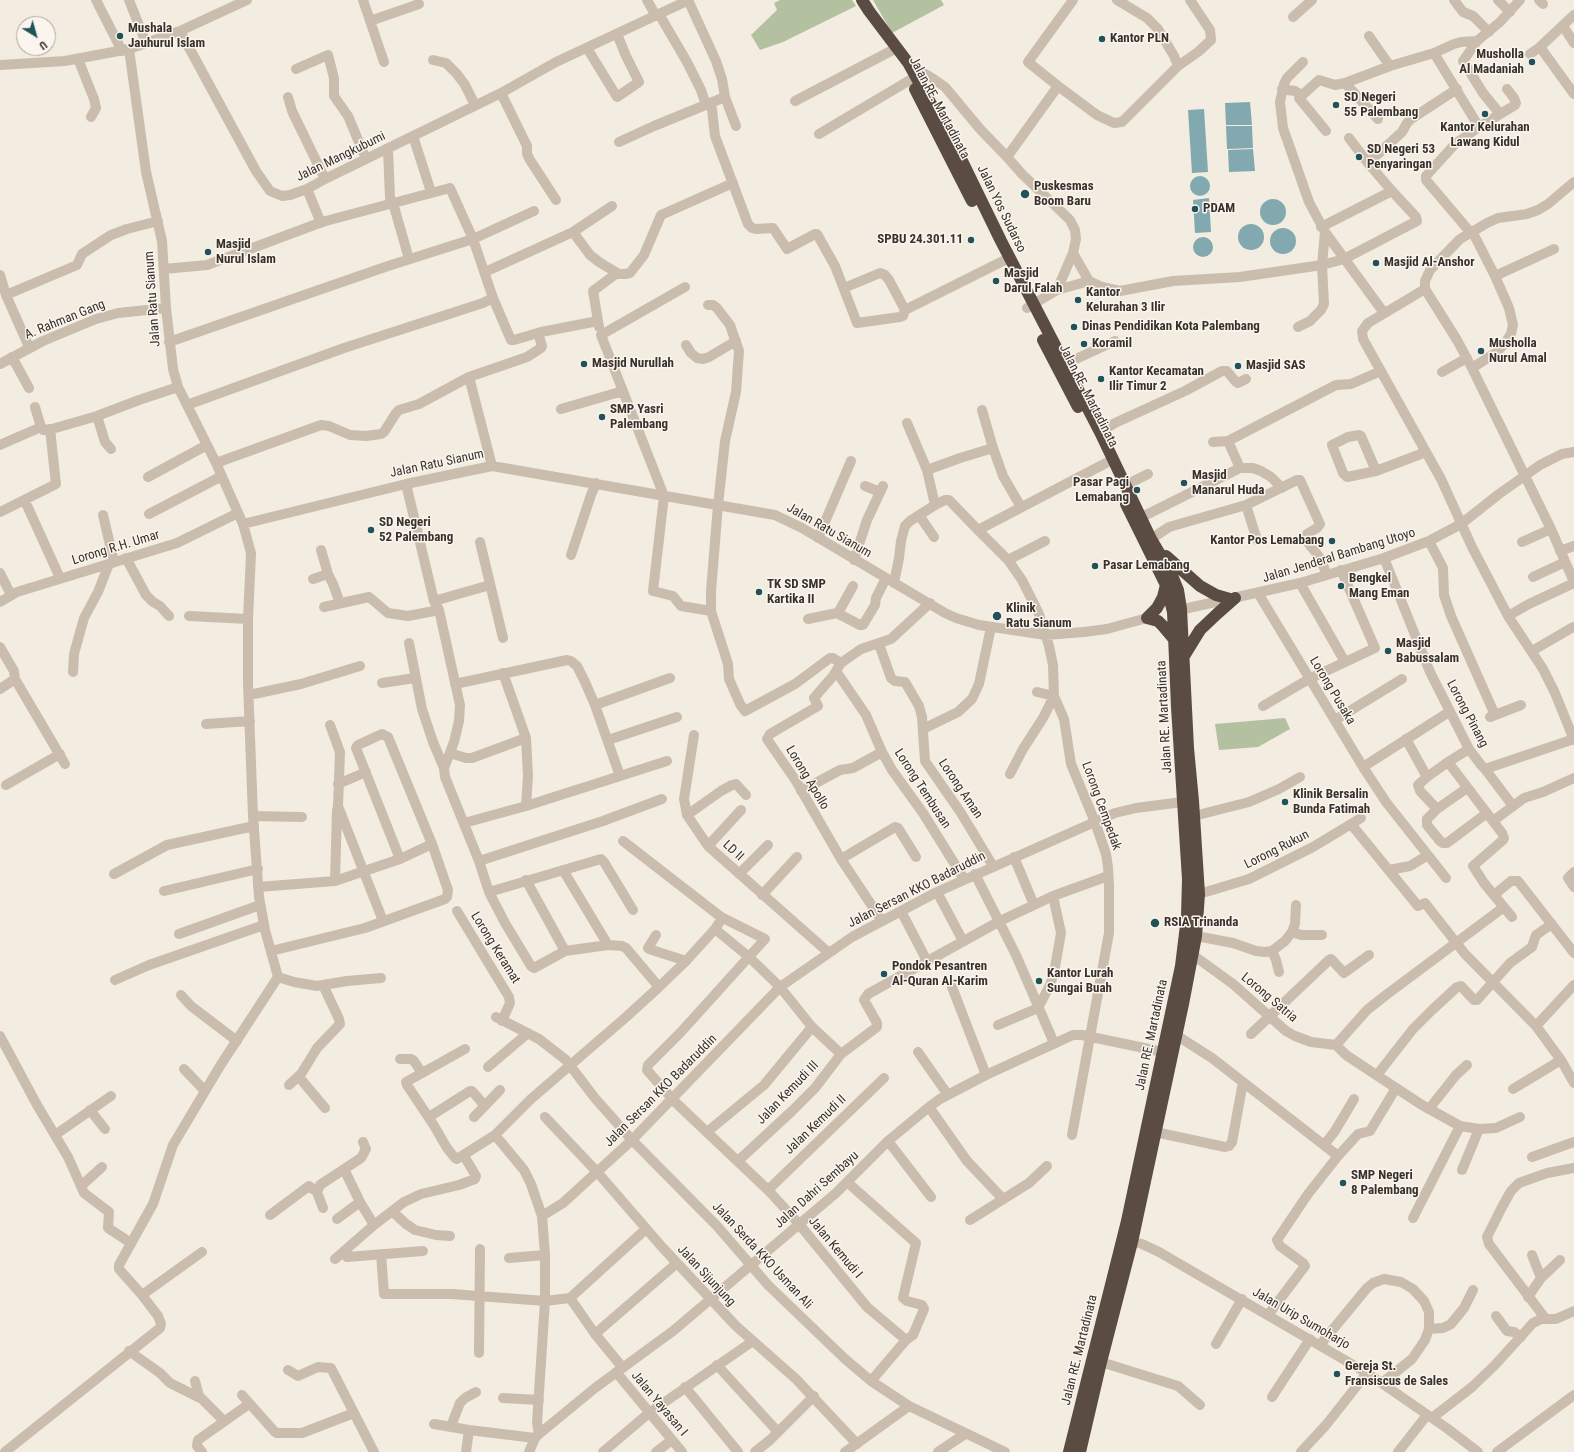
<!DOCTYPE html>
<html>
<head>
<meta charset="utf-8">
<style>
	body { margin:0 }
	#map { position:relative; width:1574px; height:1452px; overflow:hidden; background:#f3ece1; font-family:"Roboto Condensed",sans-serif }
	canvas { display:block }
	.north { position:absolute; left:16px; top:16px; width:40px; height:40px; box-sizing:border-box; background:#faf5ee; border:1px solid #ada7a0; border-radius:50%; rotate:143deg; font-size:11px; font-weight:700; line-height:16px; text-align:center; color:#39312b }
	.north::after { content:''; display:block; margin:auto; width:14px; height:18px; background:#225259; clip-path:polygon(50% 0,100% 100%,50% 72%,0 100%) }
</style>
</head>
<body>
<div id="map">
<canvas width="1574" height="1452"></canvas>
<div class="north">U</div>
</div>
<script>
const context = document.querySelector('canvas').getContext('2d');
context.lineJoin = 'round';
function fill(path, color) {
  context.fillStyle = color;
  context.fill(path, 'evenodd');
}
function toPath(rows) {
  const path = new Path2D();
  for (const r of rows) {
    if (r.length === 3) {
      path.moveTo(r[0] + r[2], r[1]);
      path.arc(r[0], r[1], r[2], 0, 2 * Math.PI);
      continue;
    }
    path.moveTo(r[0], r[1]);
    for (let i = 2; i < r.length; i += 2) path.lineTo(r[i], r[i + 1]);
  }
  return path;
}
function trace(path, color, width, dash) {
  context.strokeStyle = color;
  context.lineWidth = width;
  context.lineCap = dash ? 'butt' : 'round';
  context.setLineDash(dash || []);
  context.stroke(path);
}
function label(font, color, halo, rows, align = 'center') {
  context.font = font + ' "Roboto Condensed",sans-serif';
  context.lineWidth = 3;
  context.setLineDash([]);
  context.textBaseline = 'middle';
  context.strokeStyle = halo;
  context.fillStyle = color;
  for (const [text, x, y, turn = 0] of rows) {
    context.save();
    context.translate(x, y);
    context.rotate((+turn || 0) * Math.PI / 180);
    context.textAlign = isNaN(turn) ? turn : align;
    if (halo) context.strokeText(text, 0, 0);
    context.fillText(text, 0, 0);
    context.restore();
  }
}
const green = toPath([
	[780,0,852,0,856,6,783,42,760,50,751,35,777,10,774,3],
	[873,0,941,0,944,5,892,33],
	[1285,718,1290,729,1258,747,1219,750,1215,724]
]);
const water = toPath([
	[1250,102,1252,125,1226,125,1225,103],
	[1204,109,1208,172,1192,173,1188,110],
	[1226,126,1252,126,1253,148,1227,149],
	[1253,149,1255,171,1229,172,1228,150],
	[1200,186,10],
	[1209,198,1211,232,1195,233,1193,200],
	[1273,212,13],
	[1251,237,13],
	[1283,241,13],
	[1203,247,10]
]);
const minor = toPath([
	[96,0,122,51],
	[129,0,146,43],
	[363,0,384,62],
	[647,0,656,16],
	[688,0,716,61,722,79,725,97,736,126],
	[1073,0,1028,62,1058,86,1097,115,1114,123,1122,122,1178,66,1174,56,1158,29,1147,18,1117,0],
	[1454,0,1463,12,1473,16,1489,32],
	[1498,0,1510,12],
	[1539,0,1543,4],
	[659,14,687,62,701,90,706,105],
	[1574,15,1540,47,1574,94],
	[1293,17,1312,0],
	[370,21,419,4],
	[1563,26,1574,43],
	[180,31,256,171,270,191,282,196,290,195,307,189,325,179,501,93,556,62,689,0],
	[1369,36,1390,66],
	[587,48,617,97,639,82,626,56,617,34],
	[129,49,146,172,162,241,166,308,173,369,178,387,216,463,243,524,406,484,492,466,775,515,802,528,945,613,956,618,979,625,1046,635,1084,632,1107,629,1147,618],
	[1434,53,1479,127,1455,144,1426,176,1426,180,1470,232],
	[1530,54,1540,47],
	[78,59,94,99,96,108,91,117],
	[433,60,446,63,457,74,465,85,475,105],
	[909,64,935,80,945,87,980,129,1007,157],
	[0,65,65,61,129,49,180,31,247,0],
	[1178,66,1198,52,1211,40,1210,30,1190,0],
	[296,69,328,55,334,78,334,96,348,116,366,159],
	[1282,89,1295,91,1302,95],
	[501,93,527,146,527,154,530,160,556,200],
	[288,97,292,111,325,179],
	[795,101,891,51],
	[709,104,712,109,715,136,748,224,752,228,756,229,773,228,787,249,815,234,817,234,835,266,857,323,900,317,903,316,905,310,1009,258],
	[1500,114,1483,93,1463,61,1477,41,1500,22,1520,0],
	[1378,119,1345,83,1390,66,1434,53,1454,44,1461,42,1477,41],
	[1479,127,1515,105,1516,103,1514,98,1507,89],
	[1326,131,1299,98,1319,80,1335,85,1345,83],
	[819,134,910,80],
	[413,136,431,192],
	[619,142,654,126,725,97],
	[388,149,390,198,393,203,409,259],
	[1368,163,1402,132,1407,123,1411,119,1457,89],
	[307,189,321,223],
	[1321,227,1392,191,1368,163,1349,138],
	[1472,231,1495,276,1509,308,1513,325,1511,334,1506,342,1497,352,1472,368],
	[573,232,612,206],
	[1325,232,1384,313],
	[1073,253,1089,281],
	[164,269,207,265,322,222,450,188,473,239,493,298,511,340,514,340,541,332,598,321],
	[485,272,573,232,590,255,599,262,619,274,625,274,630,273,644,255,661,215,733,183],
	[0,275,6,295,29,347],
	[1495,276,1554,249],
	[685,287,601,335,664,496,653,591,673,596,681,606,711,611],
	[844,288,880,273,885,275,889,280,905,310],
	[1425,289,1425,281,1430,270,1460,239,1487,223,1498,218,1527,214,1538,210,1548,204,1574,182],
	[1057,290,1073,253,1076,239,1075,230,1070,220,1022,174,1007,157,1058,86],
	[6,295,77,265,82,254,111,235,127,229,158,221],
	[708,305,713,305,717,308,730,325,739,351,736,392,725,441,718,505,711,591,711,611,728,664,729,679,740,704,745,711,795,684,830,658,833,658,841,663],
	[1027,308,1057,290,1089,281,1102,287,1120,291,1173,281,1240,277,1322,265,1325,232,1309,202,1283,128,1280,102,1284,84,1287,78,1303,62],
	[599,327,593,291,617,273],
	[1298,327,1310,321,1321,310,1324,304,1322,265,1344,259,1417,221,1416,217,1392,191],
	[169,342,388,266,473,239,534,211],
	[686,345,691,353,697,358,703,359,709,357,736,341],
	[12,357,29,388],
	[0,364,43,341,96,319,118,313,166,308],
	[1065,364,1115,341],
	[1442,372,1467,358],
	[469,377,492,466],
	[187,405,344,348,483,303,493,298],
	[35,407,41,427],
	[561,409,623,391],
	[982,410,993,448],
	[97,416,105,442,111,449],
	[907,423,927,470],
	[1100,432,1115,423,1185,391,1222,371,1227,371,1235,381,1238,383,1246,379],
	[1213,442,1228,441],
	[0,445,41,427,43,430,52,429,97,416,139,400,178,387],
	[216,463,321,425,329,426,350,435,366,436,381,434,384,432,396,413,399,410,419,404,469,377,527,357,541,348,542,346,538,333],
	[1240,468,1253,468,1261,471,1271,477,1282,488],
	[1376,471,1361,436,1359,435,1348,437,1332,445,1343,473,1347,477,1376,471,1426,452],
	[148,477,207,445],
	[406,484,434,601,439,610,460,705,459,721,454,742,444,768,445,777,479,861,489,892,505,923,531,966,534,968,565,951,608,945,622,946,626,948,659,987],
	[1126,485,1148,474],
	[865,486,880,492],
	[25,501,60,578],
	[935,505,927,470,960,458,993,448,1003,476,1021,507],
	[1246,505,1293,482,1297,480,1300,480,1320,524,1317,528,1307,534,1307,537,1309,544,1320,558,1327,575],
	[0,512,56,484,50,429],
	[149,514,222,476],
	[103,515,114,562],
	[919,515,934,537],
	[1142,517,1240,468,1228,441,1336,385,1351,384,1381,371],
	[243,524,251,553,248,619,248,684,253,816,259,897,265,930,278,977,294,982,317,986,347,981,381,978],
	[978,530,1008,560,1022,580,1039,614,1049,646,1053,665,1054,696,1064,719,1071,764,1095,822,1106,854,1108,867,1109,887,1109,933,1072,1135],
	[818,538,851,461],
	[1151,539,1169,527,1246,505,1257,540],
	[1429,541,1443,568,1444,595,1451,616,1495,715],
	[480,542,503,638],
	[1522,542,1551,529],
	[321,550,328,574,333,584,340,603],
	[1560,551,1574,546],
	[571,555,591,495,596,483],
	[126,558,146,595,153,602,160,606,169,616],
	[1384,558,1430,672,1469,749,1481,765,1485,769,1574,739],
	[854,560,867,520,883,486],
	[1008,560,1045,541],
	[0,573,11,595],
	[1533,577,1565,562],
	[313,579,328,574],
	[1574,582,1551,529,1472,368,1457,340,1425,289,1368,323,1362,331,1363,339,1441,479,1472,547,1508,616,1543,669,1555,693,1574,740],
	[894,583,899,558,901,541,905,526,910,521,935,505,945,500,949,500,978,530,1106,463],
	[1300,583,1345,662],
	[1258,593,1363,767,1386,802,1446,878],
	[434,601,490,585],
	[0,602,17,592,177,543,238,513],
	[324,607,369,597,388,613,408,616,439,610],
	[1175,611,1300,583,1384,558,1429,541,1461,524,1499,494,1540,465,1562,454,1574,452],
	[838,613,853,586],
	[189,616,248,619],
	[1508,616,1529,604,1574,583],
	[808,619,837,613,860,625,863,625,875,605,876,598,886,578],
	[409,643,422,709,433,742,444,768],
	[879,644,891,678,895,681,905,682,919,706,922,717,925,761,961,813,993,866],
	[0,647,14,671,15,679,0,689],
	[1532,651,1573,627],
	[836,671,866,715,882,752,892,770,923,813,964,879],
	[73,672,74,654,84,618,98,592,109,564],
	[15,679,65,764],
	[382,683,415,678],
	[455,684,567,660,571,661,577,666,585,682,595,705,620,776],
	[249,695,301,684,360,666],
	[595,705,670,678],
	[1263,706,1309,679,1375,648,1341,570],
	[1490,717,1521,705],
	[1335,720,1402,679],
	[206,724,250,721],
	[330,725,340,752,338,806,383,921],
	[923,729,958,712,972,699,979,684,991,627],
	[694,735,684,799,687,815,708,846,829,953],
	[526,738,528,776,526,806],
	[1406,739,1427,777],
	[608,740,677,717],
	[1469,749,1448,762,1502,833,1504,838,1503,840,1473,866,1484,883,1512,917],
	[450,753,466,758,472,758,526,738,503,673],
	[1363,767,1449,712],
	[1485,769,1513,806],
	[1010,774,1023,749,1043,718,1054,696,1037,692],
	[338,784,366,772],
	[6,785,60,754],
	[1467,788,1437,809,1427,819,1427,825,1440,841,1443,843,1447,843,1487,813],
	[801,791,840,770,853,768,882,752],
	[1437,809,1420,791,1418,785,1427,777,1448,762],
	[687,815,721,791,732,785,736,784,746,795],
	[253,816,302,817],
	[1194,816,1249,802,1279,789,1300,777],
	[1493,821,1524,798,1543,792,1574,778],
	[464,823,526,806,667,761],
	[1351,824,1418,906,1425,903,1465,954,1536,1026,1561,1060,1574,1083],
	[708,846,741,810],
	[1014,857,1034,905],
	[841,859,895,827,898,828,916,857],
	[479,861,603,821,662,799],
	[563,870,608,945],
	[1389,870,1410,866,1428,855],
	[1574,872,1568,878,1574,887],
	[114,874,167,845,254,826],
	[739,874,768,845],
	[975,874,1016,955,1054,1043],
	[526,880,565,951],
	[335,881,337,810],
	[258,887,335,881,400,859,432,844],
	[164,891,258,869],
	[489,892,601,859,604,862,633,910],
	[937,892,963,941],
	[1199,894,1249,879,1313,847,1361,818],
	[762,895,797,857],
	[1494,895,1511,881,1518,881,1574,953],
	[457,911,509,997,510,1003,502,1021],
	[901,911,927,961],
	[721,917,765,939,681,1032,648,1065,647,1070,673,1100,768,1190,799,1224,867,1307,906,1340,871,1381],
	[882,921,841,859,796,781,767,739,770,734,818,706,814,698,833,676,841,663,861,649,891,639,930,603],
	[715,929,749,957,780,987,812,1027,841,1054,815,1088,792,1111,738,1161],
	[1292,932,1301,935,1322,935],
	[179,934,260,905],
	[656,935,648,948,649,949,686,961],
	[1196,936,1233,943,1256,951,1265,952,1272,951,1285,941,1292,932,1295,924,1296,905],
	[271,951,365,928,445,899,447,897,448,890,432,844,388,737,382,734,358,745,356,748,400,859],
	[1272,951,1276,960,1279,972],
	[1193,955,1233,984,1286,1031,1295,1036,1311,1042,1336,1045],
	[115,980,149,965,264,925],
	[952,987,986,1075],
	[181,995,191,1006,237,1041],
	[496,1017,539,1039,566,1060,594,1097,632,1140,717,1226,768,1285,844,1358,871,1381,909,1406,1005,1452],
	[998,1025,1038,1008,1050,985,1054,973,1061,933,1053,896],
	[1536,1026,1574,985],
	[1251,1034,1329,960,1331,959,1344,973,1369,955],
	[1176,1035,1212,1058,1338,1156,1308,1194,1277,1240,1280,1246,1303,1263,1305,1266,1268,1315],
	[0,1036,37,1105,68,1157,84,1193,109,1212,108,1228,131,1243],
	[1336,1045,1367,1010,1386,995,1504,907],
	[1336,1045,1346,1055,1396,1088,1422,1105,1460,1126,1479,1129,1496,1128,1520,1117],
	[465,1049,406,1082,407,1085,433,1124,447,1148,455,1158,457,1159,495,1135,531,1099,625,1018,659,987,686,961,715,929,721,920,721,917,623,841],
	[918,1052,948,1095],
	[841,1054,877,1027,877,1023,864,1000,868,994,1000,921,1053,896,1108,876],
	[400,1059,411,1059,414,1061,422,1073],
	[488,1067,528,1033],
	[184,1069,205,1091],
	[1377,1075,1413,1029,1431,1011,1457,987,1461,986,1474,1000,1477,1000,1510,963,1532,947,1536,935,1552,924],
	[299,1077,325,1108],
	[289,1085,301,1074,317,1048,340,1024,339,1019,323,985],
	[1513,1089,1561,1060],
	[929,1107,967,1161,1003,1199],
	[1429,1109,1456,1075,1467,1065],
	[90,1110,105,1129],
	[429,1117,470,1091,472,1091,485,1106],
	[474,1117,500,1090],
	[545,1117,598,1173,662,1247,736,1326,796,1379,857,1444],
	[707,1132,764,1085,812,1027],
	[1155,1132,1225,1147,1229,1146,1232,1142,1243,1082],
	[55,1135,111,1096],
	[495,1135,524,1170,531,1184,542,1216,545,1255,545,1301,537,1423,539,1434],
	[888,1141,931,1197],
	[1324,1145,1335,1131,1354,1099],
	[1338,1156,1358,1134,1370,1131,1396,1088],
	[1532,1157,1574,1142],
	[344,1169,360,1202,374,1225],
	[1462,1170,1479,1129],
	[847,1182,916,1243,903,1298,907,1301,922,1305,924,1309,913,1335,906,1340],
	[81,1186,102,1167],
	[768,1190,884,1078],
	[323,1208,317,1192,320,1185,361,1158,366,1149,363,1142],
	[392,1211,406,1224,415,1230,436,1235,450,1236],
	[270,1215,309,1186,317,1192],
	[542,1216,563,1203,632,1140,780,987,852,937,937,892,1115,813,1136,808,1190,801],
	[1413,1218,1460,1126],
	[337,1219,360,1202],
	[970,1220,1029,1183,1047,1166],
	[1126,1240,1142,1244,1159,1252,1367,1373,1448,1429,1478,1452],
	[381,1254,384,1294,452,1294,545,1301,570,1298],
	[1532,1255,1541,1278],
	[347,1257,423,1251],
	[509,1258,545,1255],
	[335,1259,374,1225,404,1202,421,1194,459,1185,475,1179,476,1176,464,1156],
	[142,1295,202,1252],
	[1528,1297,1541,1278,1560,1260],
	[1496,1316,1507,1331,1514,1332,1521,1337],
	[1545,1318,1489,1244,1487,1237,1502,1207,1511,1191,1519,1183,1547,1173,1574,1168],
	[1429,1329,1443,1328,1451,1324,1464,1308,1473,1290],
	[595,1334,677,1263],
	[1216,1344,1242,1299],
	[1320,1345,1367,1288,1373,1283,1384,1279,1401,1282,1413,1289,1424,1301,1429,1312,1429,1329,1425,1340,1412,1359,1382,1383],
	[129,1351,160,1373,170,1383,202,1399],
	[479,1353,480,1249],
	[1101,1362,1178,1386,1200,1405],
	[717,1365,778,1432],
	[623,1368,595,1334,570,1298,646,1229],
	[288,1370,298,1376,318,1367,331,1368,374,1452],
	[616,1372,682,1452],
	[195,1381,199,1396,224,1421],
	[685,1387,738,1452],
	[242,1395,274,1431,277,1433,302,1433,354,1413],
	[1272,1397,1310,1339],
	[503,1398,539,1400],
	[1432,1418,1472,1387,1495,1365,1533,1323,1541,1319,1556,1319,1574,1311],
	[434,1424,469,1430,535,1438],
	[451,1426,460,1403,465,1398,476,1392],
	[5,1452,160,1328,161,1324,158,1316,142,1295,119,1269,119,1265,153,1204,173,1145,220,1066,278,977],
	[202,1452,197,1446,198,1440,249,1404],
	[466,1452,469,1430],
	[529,1452,535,1438,539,1434,595,1388,673,1331,836,1193,888,1141,929,1107,940,1099,986,1075,1073,1035,1082,1035,1163,1052],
	[603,1452,649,1413,753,1341],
	[656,1452,672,1440],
	[755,1452,770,1440,814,1396],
	[845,1452,909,1406],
	[938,1452,965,1434],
	[1301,1452,1326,1425,1367,1373],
	[1398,1452,1427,1415],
	[1497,1452,1574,1395]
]);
const highway = toPath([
	[862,0,869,11,909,64,961,159,1001,241,1100,432,1151,539,1171,573,1178,590,1181,609,1188,748,1193,801,1199,894,1196,936,1183,1004,1132,1242,1101,1362,1080,1452],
	[915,89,972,201],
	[1043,340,1078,407],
	[1166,556,1200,586,1216,595,1230,599],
	[1166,585,1163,597,1157,608,1147,618,1158,621,1163,626,1174,639],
	[1184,656,1200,630,1218,613,1235,598],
	[1069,1452,1127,1221,1181,966,1187,917,1188,879,1177,707,1173,612,1166,585,1126,504]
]);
const markers = [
	[120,36,4,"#225259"],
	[1102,39,4,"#225259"],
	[1532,62,4,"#225259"],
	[1336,105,4,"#225259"],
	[1485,114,4,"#225259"],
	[1359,157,4,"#225259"],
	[1025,194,5,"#225259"],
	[1195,209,4,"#225259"],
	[971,240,4,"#225259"],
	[208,252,4,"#225259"],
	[1376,263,4,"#225259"],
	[996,281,4,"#225259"],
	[1078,300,4,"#225259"],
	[1074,327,4,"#225259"],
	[1084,344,4,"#225259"],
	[1481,351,4,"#225259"],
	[584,364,4,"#225259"],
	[1238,366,4,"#225259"],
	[1101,379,4,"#225259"],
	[602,417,4,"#225259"],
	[1184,483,4,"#225259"],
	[1137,490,4,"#225259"],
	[371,530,4,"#225259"],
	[1332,541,4,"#225259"],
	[1095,566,4,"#225259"],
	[1341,586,4,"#225259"],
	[759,592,4,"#225259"],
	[997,616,5,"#225259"],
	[1388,651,4,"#225259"],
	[1285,802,4,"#225259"],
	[1155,923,5,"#225259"],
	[884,974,4,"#225259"],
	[1039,981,4,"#225259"],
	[1343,1183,4,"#225259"],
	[1337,1374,4,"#225259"]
];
const poiNames = [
	["Mushala",128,29],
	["Jauhurul Islam",128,44],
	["Kantor PLN",1110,39],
	["Musholla",1524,55,"right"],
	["Al Madaniah",1524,70,"right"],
	["SD Negeri",1344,98],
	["55 Palembang",1344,113],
	["Kantor Kelurahan",1485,128,"center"],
	["Lawang Kidul",1485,143,"center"],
	["SD Negeri 53",1367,150],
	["Penyaringan",1367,165],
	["Puskesmas",1034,187],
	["Boom Baru",1034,202],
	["PDAM",1203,209],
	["SPBU 24.301.11",963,240,"right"],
	["Masjid",216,245],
	["Nurul Islam",216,260],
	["Masjid Al-Anshor",1384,263],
	["Masjid",1004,274],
	["Darul Falah",1004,289],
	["Kantor",1086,293],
	["Kelurahan 3 Ilir",1086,308],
	["Dinas Pendidikan Kota Palembang",1082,327],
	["Koramil",1092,344],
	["Musholla",1489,344],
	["Nurul Amal",1489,359],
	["Masjid Nurullah",592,364],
	["Masjid SAS",1246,366],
	["Kantor Kecamatan",1109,372],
	["Ilir Timur 2",1109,387],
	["SMP Yasri",610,410],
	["Palembang",610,425],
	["Masjid",1192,476],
	["Manarul Huda",1192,491],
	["Pasar Pagi",1129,483,"right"],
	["Lemabang",1129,498,"right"],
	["SD Negeri",379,523],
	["52 Palembang",379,538],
	["Kantor Pos Lemabang",1324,541,"right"],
	["Pasar Lemabang",1103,566],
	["Bengkel",1349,579],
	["Mang Eman",1349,594],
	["TK SD SMP",767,585],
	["Kartika II",767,600],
	["Klinik",1006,609],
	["Ratu Sianum",1006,624],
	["Masjid",1396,644],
	["Babussalam",1396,659],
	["Klinik Bersalin",1293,795],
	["Bunda Fatimah",1293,810],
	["RSIA Trinanda",1164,923],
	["Pondok Pesantren",892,967],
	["Al-Quran Al-Karim",892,982],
	["Kantor Lurah",1047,974],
	["Sungai Buah",1047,989],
	["SMP Negeri",1351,1176],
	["8 Palembang",1351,1191],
	["Gereja St.",1345,1367],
	["Fransiscus de Sales",1345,1382]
];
const streetNames = [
	["Jalan RE. Martadinata",939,108,62],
	["Jalan Mangkubumi",341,157,-26],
	["Jalan Yos Sudarso",1001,209,64],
	["Jalan Ratu Sianum",153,299,-94],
	["A. Rahman Gang",65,320,-22],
	["Jalan RE. Martadinata",1088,396,63],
	["Jalan Ratu Sianum",437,464,-12],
	["Jalan Ratu Sianum",829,531,30],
	["Lorong R.H. Umar",116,548,-17],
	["Jalan Jenderal Bambang Utoyo",1339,556,-17],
	["Lorong Pusaka",1332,691,59],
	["Lorong Pinang",1467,714,62],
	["Jalan RE. Martadinata",1165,717,-93],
	["Lorong Apollo",807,778,59],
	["Lorong Tembusan",922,789,57],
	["Lorong Aman",960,789,56],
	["Lorong Cempedak",1101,806,70],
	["Lorong Rukun",1277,850,-27],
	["LD II",733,851,43],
	["Jalan Sersan KKO Badaruddin",917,890,-27],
	["Lorong Keramat",495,948,58],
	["Lorong Satria",1269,998,40],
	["Jalan RE. Martadinata",1152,1035,-78],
	["Jalan Sersan KKO Badaruddin",661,1091,-45],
	["Jalan Kemudi III",788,1093,-46],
	["Jalan Kemudi II",816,1125,-44],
	["Jalan Dahri Sembayu",817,1190,-42],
	["Jalan Kemudi I",835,1248,50],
	["Jalan Serda KKO Usman Ali",762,1256,47],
	["Jalan Sijunjung",706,1276,47],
	["Jalan Urip Sumoharjo",1301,1319,30],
	["Jalan RE. Martadinata",1080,1350,-76],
	["Jalan Yayasan I",659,1404,50]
];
fill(green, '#b4c1a1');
fill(water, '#81a9af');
trace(minor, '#cbbdad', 10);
trace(highway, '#5a4c43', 12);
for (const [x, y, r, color] of markers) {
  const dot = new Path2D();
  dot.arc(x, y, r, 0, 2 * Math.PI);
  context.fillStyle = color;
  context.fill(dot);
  trace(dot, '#faf5ee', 1.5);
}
label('bold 13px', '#39312b', '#faf5ee', poiNames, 'left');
label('13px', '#39312b', '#faf5ee', streetNames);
</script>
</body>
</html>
